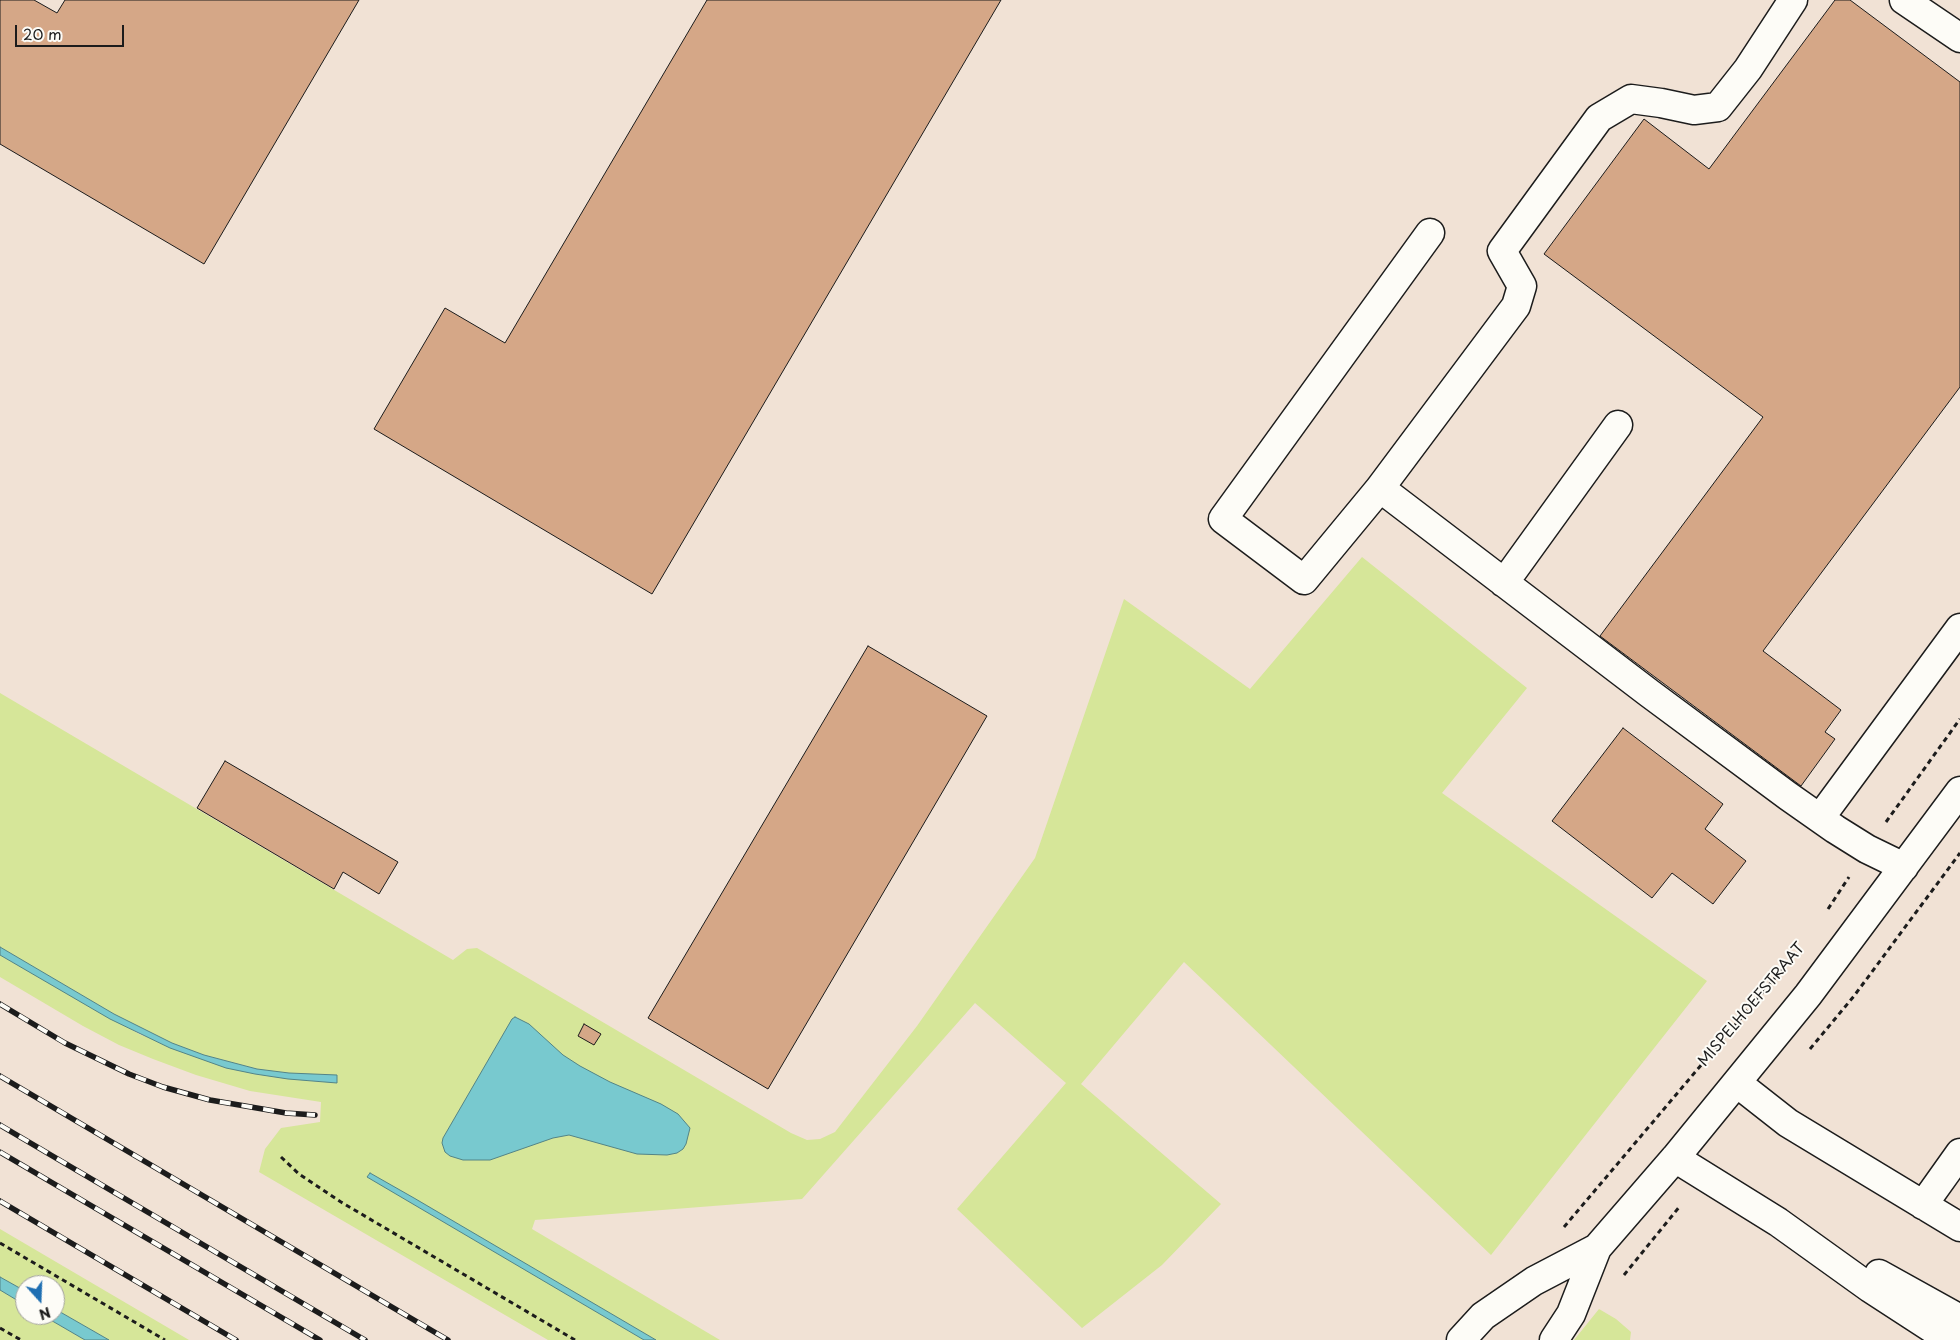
<!DOCTYPE html>
<html>
<head>
<meta charset="utf-8">
<style>
	body { margin:0 }
	#map { position:relative; width:1960px; height:1340px; overflow:hidden; background:#fdfcf7; font-family:"Playpen Sans",sans-serif }
	canvas { display:block }
	.north { position:absolute; left:15px; top:1275px; width:50px; height:50px; box-sizing:border-box; background:#fdfcf7; border:1px solid #a3a29f; border-radius:50%; rotate:160deg; font-size:14px; font-weight:700; line-height:20px; text-align:center; color:#1c1c1c }
	.north::after { content:''; display:block; margin:auto; width:18px; height:22px; background:#1f6fb2; clip-path:polygon(50% 0,100% 100%,50% 72%,0 100%) }
	.scale { position:absolute; left:15px; top:25px; width:109px; height:22px; box-sizing:border-box; border:2px solid #1c1c1c; border-top:0; padding-left:6px; font-size:15px; line-height:18px; white-space:nowrap; color:#1c1c1c; -webkit-text-stroke:4px #fdfcf7; paint-order:stroke }
</style>
</head>
<body>
<div id="map">
<canvas width="1960" height="1340"></canvas>
<div class="north">N</div>
<div class="scale">20 m</div>
</div>
<script>
const context = document.querySelector('canvas').getContext('2d');
context.lineJoin = 'round';
function fill(path, color) {
  context.fillStyle = color;
  context.fill(path, 'evenodd');
}
function toPath(rows) {
  const path = new Path2D();
  for (const r of rows) {
    path.moveTo(r[0], r[1]);
    for (let i = 2; i < r.length; i += 2) path.lineTo(r[i], r[i + 1]);
  }
  return path;
}
function trace(path, color, width, dash) {
  context.strokeStyle = color;
  context.lineWidth = width;
  context.lineCap = dash ? 'butt' : 'round';
  context.setLineDash(dash || []);
  context.stroke(path);
}
function label(font, color, halo, rows, align = 'center') {
  context.font = font + ' "Playpen Sans",sans-serif';
  context.lineWidth = 4;
  context.setLineDash([]);
  context.textBaseline = 'middle';
  context.strokeStyle = halo;
  context.fillStyle = color;
  for (const [text, x, y, turn = 0] of rows) {
    context.save();
    context.translate(x, y);
    context.rotate((+turn || 0) * Math.PI / 180);
    context.textAlign = isNaN(turn) ? turn : align;
    if (halo) context.strokeText(text, 0, 0);
    context.fillText(text, 0, 0);
    context.restore();
  }
}
const built = toPath([
	[0,0,1960,0,1960,1340,37,1340,0,1319],
	[25,1285,55,1285,55,1315,25,1315]
]);
const green = toPath([
	[1362,557,1527,688,1442,793,1707,981,1491,1255,1184,962,1081,1084,1221,1204,1162,1265,1082,1328,957,1209,1066,1083,975,1003,802,1199,535,1220,532,1229,720,1340,656,1340,370,1173,368,1177,644,1340,548,1340,259,1172,265,1149,281,1128,320,1122,321,1102,250,1091,196,1075,153,1059,119,1045,83,1026,0,977,0,955,141,1035,255,1074,321,1082,337,1082,336,1076,289,1073,257,1069,204,1055,172,1043,114,1014,0,947,0,693,453,960,467,949,477,948,791,1133,807,1140,820,1139,835,1132,917,1026,1035,858,1124,599,1250,689],
	[0,1229,189,1340,109,1340,55,1309,55,1285,25,1285,25,1291,0,1277],
	[0,1290,25,1305,25,1315,42,1315,85,1340,0,1340],
	[1599,1309,1616,1319,1631,1332,1630,1340,1574,1340]
]);
const water = toPath([
	[0,947,114,1014,172,1043,204,1055,257,1069,289,1073,337,1075,337,1083,288,1079,255,1074,226,1068,170,1048,110,1019,0,955,0,947],
	[515,1017,529,1024,563,1055,580,1066,610,1082,661,1104,678,1114,690,1128,686,1144,683,1149,677,1153,667,1155,637,1154,569,1135,553,1138,490,1160,463,1160,450,1156,445,1152,442,1143,443,1138,512,1019,515,1017],
	[370,1173,414,1198,656,1340,644,1340,367,1177,370,1173],
	[0,1277,25,1291,25,1305,0,1290,0,1277],
	[55,1309,109,1340,85,1340,42,1315,55,1315,55,1309]
]);
const building = toPath([
	[0,0,34,0,57,13,65,0,359,0,204,264,0,144,0,0],
	[707,0,1001,0,652,594,374,429,445,308,505,343,707,0],
	[1835,0,1850,0,1960,82,1960,387,1763,651,1841,710,1825,732,1835,739,1801,786,1600,636,1763,417,1544,254,1644,119,1709,169,1835,0],
	[868,646,987,716,768,1089,648,1018,868,646],
	[1623,728,1723,804,1705,829,1746,861,1713,904,1672,873,1652,898,1552,821,1623,728],
	[225,761,398,862,379,894,343,872,334,889,197,808,225,761],
	[584,1024,601,1034,594,1045,578,1036,584,1024]
]);
const path = toPath([
	[1886,822,1960,719],
	[1828,909,1849,877],
	[1810,1049,1854,996,1960,853],
	[281,1157,299,1174,341,1202,575,1340],
	[1564,1227,1785,966],
	[0,1243,165,1340],
	[1624,1275,1680,1206],
	[0,1328,21,1340]
]);
const minor = toPath([
	[1793,0,1748,69,1718,107,1694,110,1661,103,1631,99,1599,118,1502,251,1522,286,1516,306,1380,488,1649,693,1788,796,1835,829,1867,849,1904,867],
	[1904,0,1960,38],
	[1380,488,1304,580,1223,519,1430,233],
	[1504,583,1618,425],
	[1820,818,1960,628],
	[1737,1083,1788,1123,1960,1227],
	[1675,1158,1778,1222,1870,1288,1950,1340],
	[1923,1205,1960,1153],
	[1879,1274,1960,1319],
	[1461,1340,1483,1316,1534,1281,1597,1248],
	[1554,1340,1571,1314,1597,1248,1675,1158,1808,995,1960,791]
]);
const rail = toPath([
	[0,1004,65,1043,129,1074,163,1087,210,1100,286,1113,315,1115],
	[0,1076,448,1340],
	[0,1125,365,1340],
	[0,1152,320,1340],
	[0,1201,236,1340]
]);
const streetNames = [
	["MISPELHOEFSTRAAT",1752,1005,-50]
];
fill(built, '#f1e2d5');
fill(green, '#d6e699');
fill(water, '#78c9cf');
trace(water, '#538487', 1);
fill(building, '#d5a787');
trace(building, '#1c1c1c', 1);
trace(minor, '#1c1c1c', 31);
trace(path, '#1c1c1c', 3, [5, 4]);
trace(minor, '#fdfcf7', 28);
trace(rail, '#1c1c1c', 5.5);
trace(rail, '#fdfcf7', 4, [11]);
label('15px', '#1c1c1c', '#fdfcf7', streetNames);
</script>
</body>
</html>
